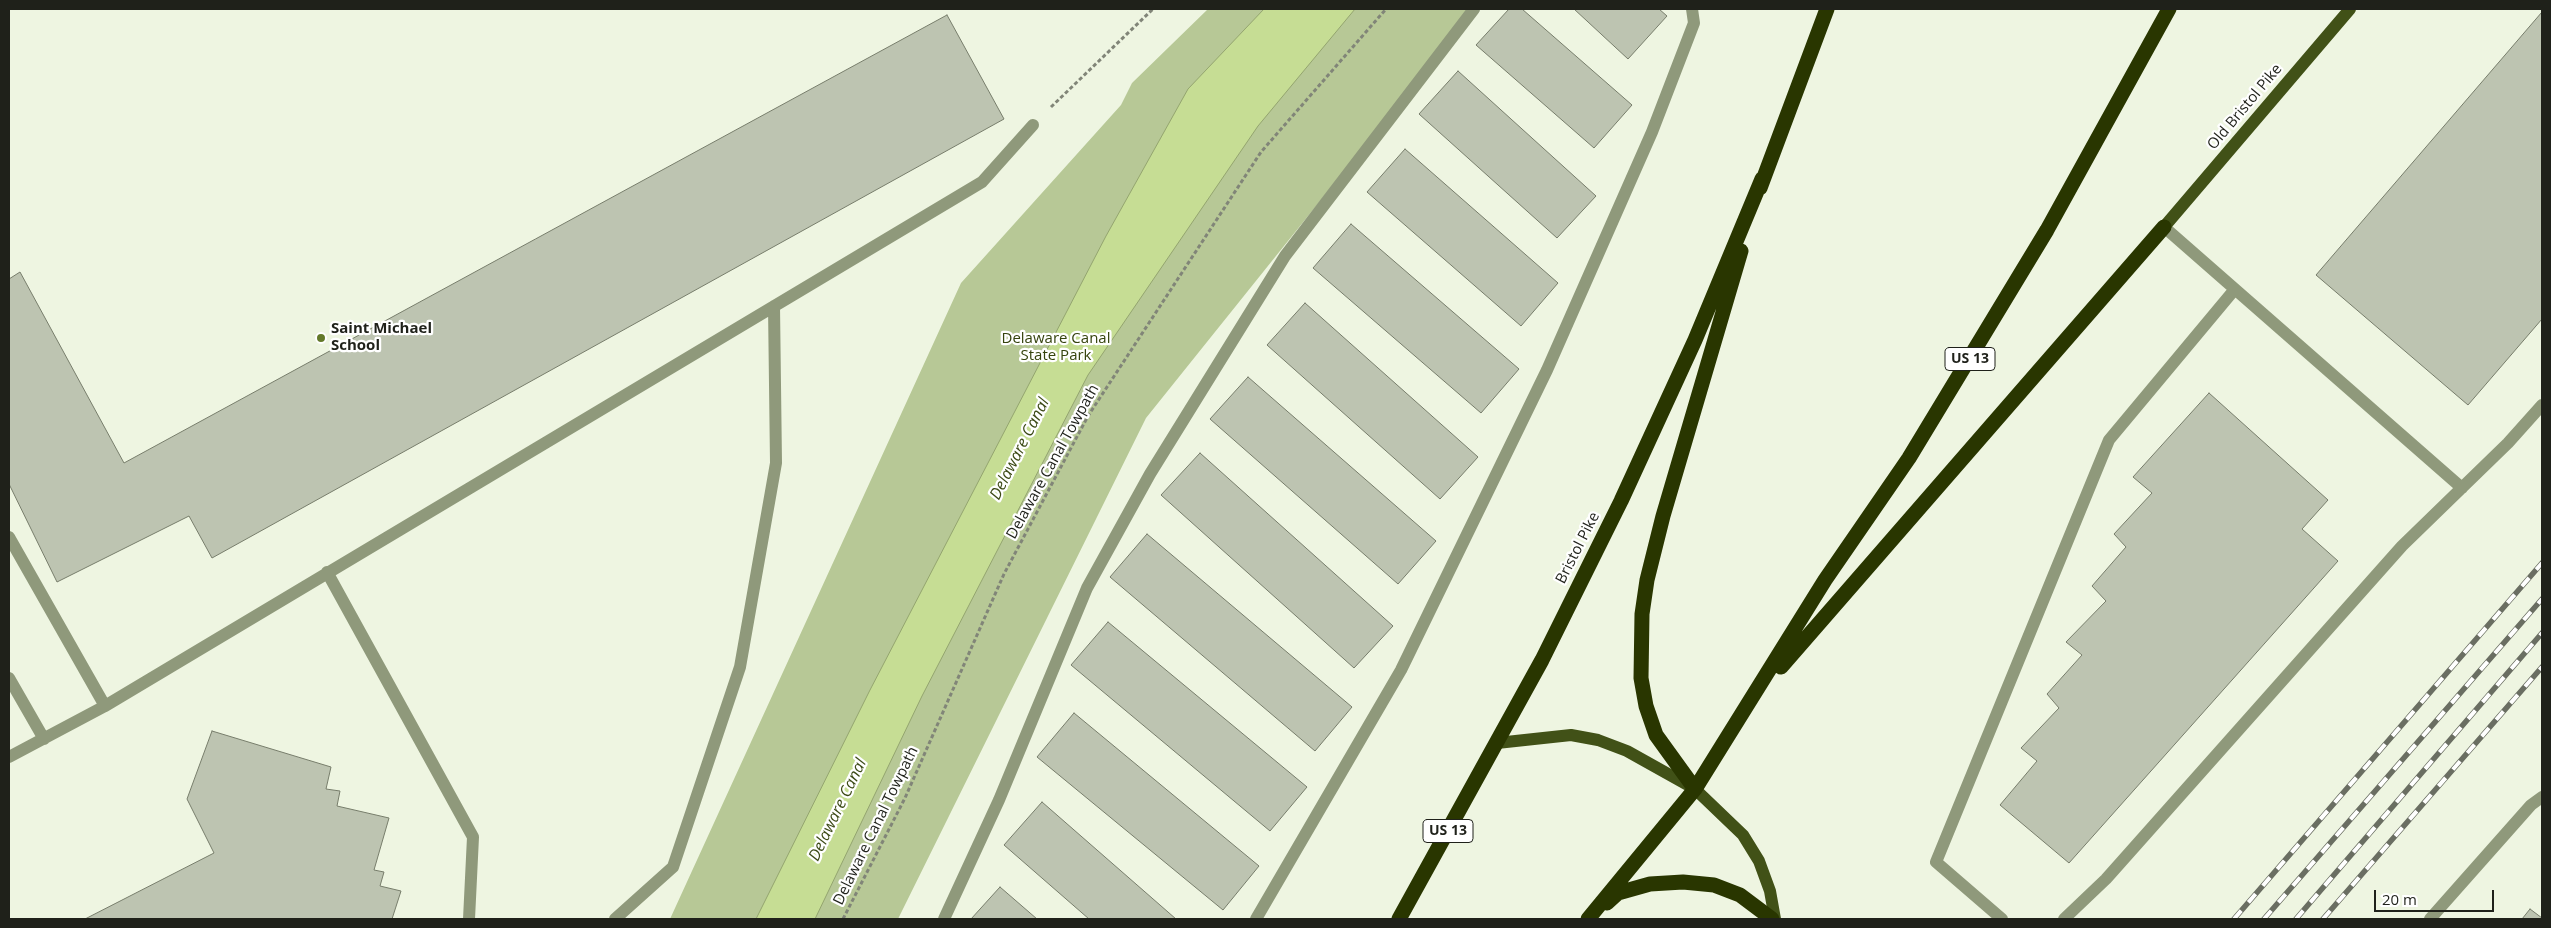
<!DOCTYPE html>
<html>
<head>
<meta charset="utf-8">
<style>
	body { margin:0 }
	#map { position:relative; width:2551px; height:928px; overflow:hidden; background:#eef5e1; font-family:"Open Sans",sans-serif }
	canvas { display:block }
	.frame { position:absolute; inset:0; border:10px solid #1f211a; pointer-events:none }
	.scale { position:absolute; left:2374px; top:890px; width:120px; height:22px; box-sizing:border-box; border:2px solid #1f211a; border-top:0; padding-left:6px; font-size:15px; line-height:18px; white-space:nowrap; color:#1f211a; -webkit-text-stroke:4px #fff; paint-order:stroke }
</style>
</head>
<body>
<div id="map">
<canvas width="2551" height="928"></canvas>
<div class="frame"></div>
<div class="scale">20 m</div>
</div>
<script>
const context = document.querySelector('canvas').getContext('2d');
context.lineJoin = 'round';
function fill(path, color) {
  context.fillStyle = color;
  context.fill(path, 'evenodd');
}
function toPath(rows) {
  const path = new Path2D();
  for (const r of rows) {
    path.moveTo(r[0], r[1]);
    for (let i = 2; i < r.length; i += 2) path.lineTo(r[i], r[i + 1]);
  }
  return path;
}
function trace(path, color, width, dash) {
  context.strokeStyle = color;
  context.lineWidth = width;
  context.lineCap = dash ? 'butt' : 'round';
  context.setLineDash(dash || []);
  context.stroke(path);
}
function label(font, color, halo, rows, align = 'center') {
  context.font = font + ' "Open Sans",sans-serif';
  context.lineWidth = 4.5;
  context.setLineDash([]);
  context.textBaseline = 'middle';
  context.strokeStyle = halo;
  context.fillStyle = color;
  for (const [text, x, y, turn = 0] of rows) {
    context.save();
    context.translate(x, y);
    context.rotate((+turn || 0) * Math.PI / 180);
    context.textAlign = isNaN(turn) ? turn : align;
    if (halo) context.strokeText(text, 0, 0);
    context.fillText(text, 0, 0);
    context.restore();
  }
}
const green = toPath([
	[1208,9,1474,9,1146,418,898,919,670,919,961,283,1121,105,1132,83]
]);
const water = toPath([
	[1264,9,1355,9,1258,126,1088,375,922,696,815,919,756,919,870,690,1106,236,1188,89,1264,9]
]);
const building = toPath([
	[1509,9,1522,9,1632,105,1594,148,1476,45,1509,9],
	[1574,9,1659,9,1667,16,1628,59,1574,9],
	[2542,12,2542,319,2468,405,2316,275,2542,12],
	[947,15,1004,119,212,558,189,516,57,582,9,484,9,279,20,272,124,463,947,15],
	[1458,71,1596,196,1557,238,1419,114,1458,71],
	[1405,149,1558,283,1521,326,1367,192,1405,149],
	[1351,224,1519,369,1481,413,1313,268,1351,224],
	[1305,303,1478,457,1440,499,1267,345,1305,303],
	[1248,377,1436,541,1398,584,1210,419,1248,377],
	[2209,393,2328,500,2302,529,2338,561,2069,863,2000,805,2037,761,2021,748,2059,708,2047,694,2082,655,2066,642,2106,601,2092,586,2126,547,2114,534,2152,493,2133,477,2209,393],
	[1200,453,1393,626,1354,668,1161,495,1200,453],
	[1147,534,1352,707,1315,751,1110,577,1147,534],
	[1108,622,1307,787,1270,831,1071,665,1108,622],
	[1074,713,1259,866,1223,910,1037,757,1074,713],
	[212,731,331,767,326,789,340,791,337,806,389,818,374,870,384,872,380,886,401,891,392,919,85,919,214,853,187,799,212,731],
	[1042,802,1176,919,1089,919,1004,845,1042,802],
	[1000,887,1037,919,971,919,1000,887],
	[2530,909,2542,918,2542,919,2522,919,2530,909]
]);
const path = toPath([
	[1051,107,1153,9],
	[843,919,905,798,1004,574,1088,416,1261,152,1386,9]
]);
const minor = toPath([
	[2164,227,2462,488],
	[9,537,105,706,9,757],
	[327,572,473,837,469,919],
	[9,678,44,739],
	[105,706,982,182,1033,125],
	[615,919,673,867,740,667,776,463,774,306],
	[944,919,999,800,1087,588,1150,474,1285,256,1474,9],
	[1256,919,1401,670,1547,370,1652,132,1694,23,1692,9],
	[2002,919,1936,862,2109,440,2235,289],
	[2064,919,2106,879,2402,546,2508,443,2542,405],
	[2430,919,2531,805,2542,797]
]);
const major = toPath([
	[2164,227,2350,9],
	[1497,743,1571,735,1598,740,1627,751,1695,789,1743,835,1759,861,1770,891,1775,919]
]);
const highway = toPath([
	[1760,188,1827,9],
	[1781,667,2164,227],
	[1695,789,1656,735,1646,706,1641,678,1642,614,1647,580,1663,516,1741,251],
	[1607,903,1618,893,1650,884,1683,882,1714,885,1740,895,1772,919],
	[1399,919,1542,660,1621,501,1695,340,1762,179],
	[1588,919,1695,789,1825,580,1909,458,2047,230,2169,9]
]);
const rail = toPath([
	[2234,919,2542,563],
	[2264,919,2542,599],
	[2296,919,2542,633],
	[2323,919,2542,667]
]);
const markers = [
	[321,338,5,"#637929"]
];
const shields = [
	[1970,359,50],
	[1448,831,50]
];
const shieldNames = [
	["US 13",1970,359],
	["US 13",1448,831]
];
const streetNames = [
	["Old Bristol Pike",2245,107,-50],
	["Delaware Canal Towpath",1053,462,-61],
	["Bristol Pike",1578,548,-63],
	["Delaware Canal Towpath",876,826,-64]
];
const poiNames = [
	["Saint Michael",331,329],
	["School",331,346]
];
const parkNames = [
	["Delaware Canal",1056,339],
	["State Park",1056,356]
];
const waterNames = [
	["Delaware Canal",1020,449,-63],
	["Delaware Canal",838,810,-64]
];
fill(green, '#b7c896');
fill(water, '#c6dd94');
trace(water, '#94a56f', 1);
fill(building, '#bdc4b1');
trace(building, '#777d6b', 1);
trace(path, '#818578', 3, [4, 2.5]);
trace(minor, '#8f997b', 12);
trace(major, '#415117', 12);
trace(highway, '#293600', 15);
trace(rail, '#6a6e62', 5.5);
trace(rail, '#fff', 4, [11]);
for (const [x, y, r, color] of markers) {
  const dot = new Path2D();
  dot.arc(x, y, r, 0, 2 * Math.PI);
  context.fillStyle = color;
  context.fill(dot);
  trace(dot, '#fff', 2);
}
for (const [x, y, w] of shields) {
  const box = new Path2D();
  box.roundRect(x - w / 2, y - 11.5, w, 23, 4);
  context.fillStyle = '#fff';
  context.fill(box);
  trace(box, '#1f211a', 1);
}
label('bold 14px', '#1f211a', null, shieldNames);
label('15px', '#1f211a', '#fff', streetNames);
label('bold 15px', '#1f211a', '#fff', poiNames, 'left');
label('15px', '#35430d', '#fff', parkNames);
label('italic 16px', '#3c4a16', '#fff', waterNames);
</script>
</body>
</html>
